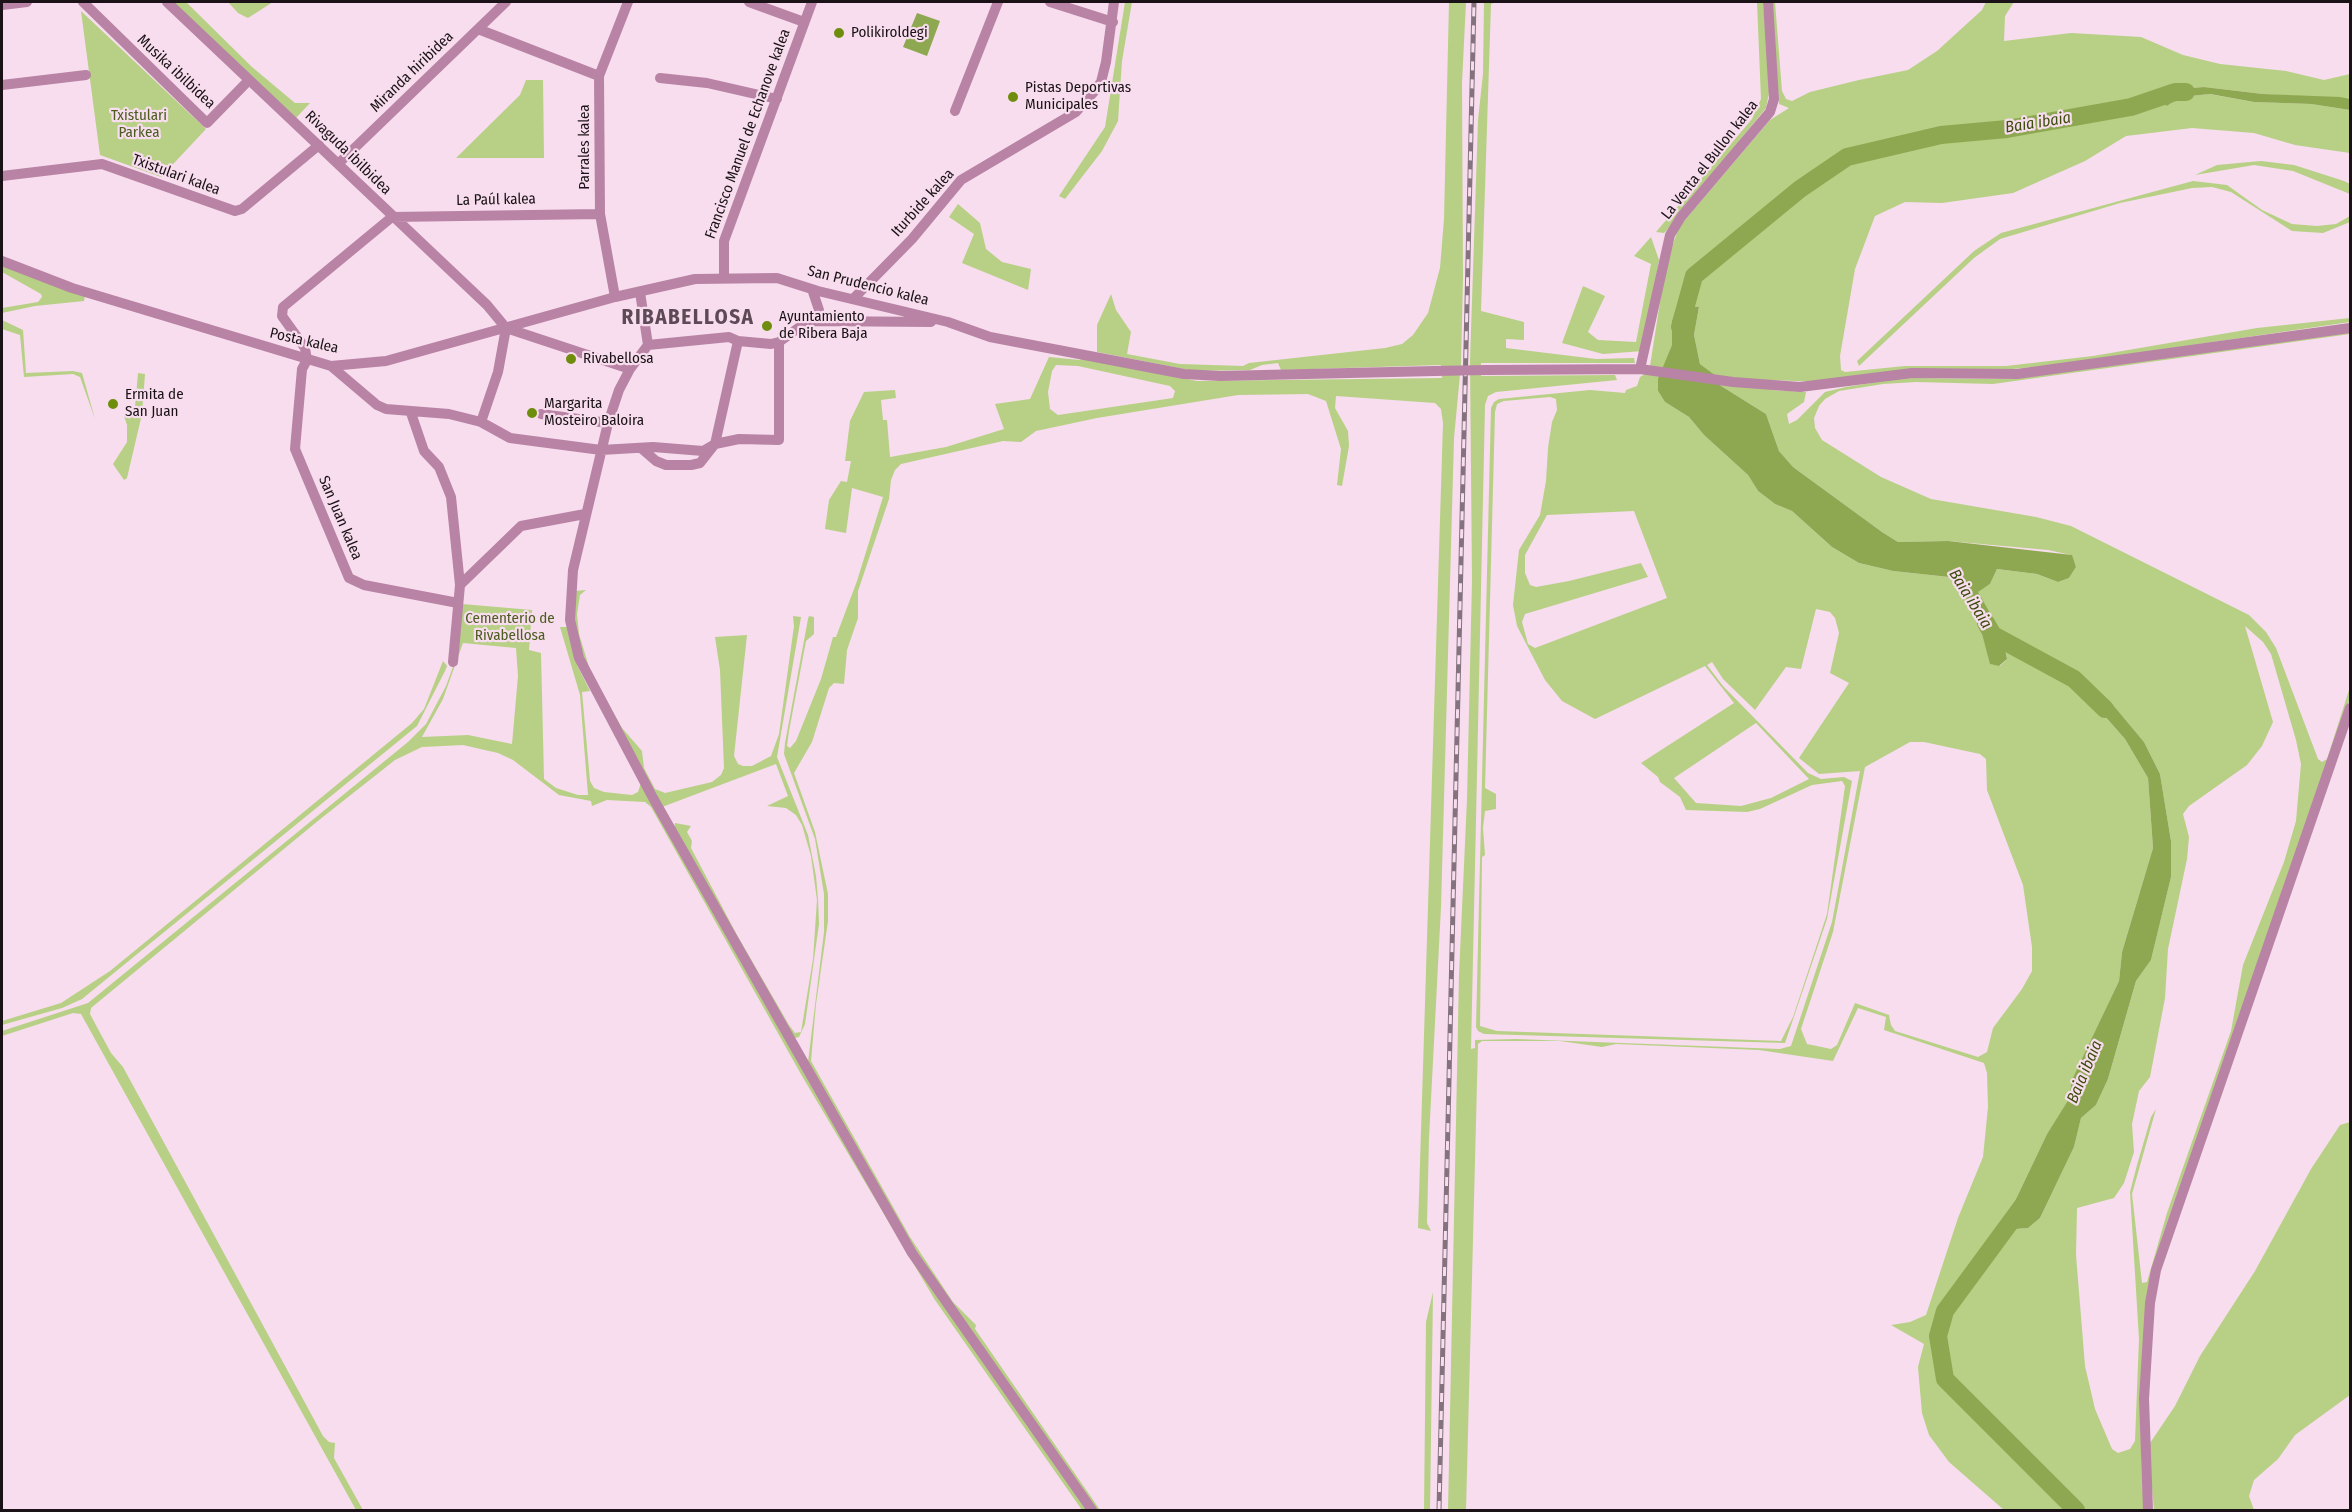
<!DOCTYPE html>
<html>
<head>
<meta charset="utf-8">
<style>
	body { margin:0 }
	#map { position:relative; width:2352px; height:1512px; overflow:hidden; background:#f7dded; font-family:"Fira Sans Condensed",sans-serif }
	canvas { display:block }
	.frame { position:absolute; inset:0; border:3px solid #1a1217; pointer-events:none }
</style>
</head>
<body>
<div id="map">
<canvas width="2352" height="1512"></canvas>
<div class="frame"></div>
</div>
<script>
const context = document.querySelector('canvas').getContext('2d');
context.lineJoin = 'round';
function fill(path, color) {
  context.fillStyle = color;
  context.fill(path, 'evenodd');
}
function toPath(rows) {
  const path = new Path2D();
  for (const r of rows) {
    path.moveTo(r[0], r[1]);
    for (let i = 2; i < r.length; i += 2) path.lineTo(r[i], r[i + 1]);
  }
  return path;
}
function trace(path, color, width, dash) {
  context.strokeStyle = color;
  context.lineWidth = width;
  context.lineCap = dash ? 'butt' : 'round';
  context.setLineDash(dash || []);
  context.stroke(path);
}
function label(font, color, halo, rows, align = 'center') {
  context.font = font + ' "Fira Sans Condensed",sans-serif';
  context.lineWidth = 4.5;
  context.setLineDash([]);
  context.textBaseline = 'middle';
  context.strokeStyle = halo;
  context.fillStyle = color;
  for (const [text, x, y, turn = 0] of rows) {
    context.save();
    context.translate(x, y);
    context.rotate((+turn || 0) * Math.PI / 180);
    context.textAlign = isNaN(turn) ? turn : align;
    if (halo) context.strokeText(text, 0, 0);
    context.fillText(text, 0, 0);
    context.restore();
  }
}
const green = toPath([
	[172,2,186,2,252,67,295,103,310,103,296,118],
	[228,2,273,2,248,18,238,13],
	[1125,2,1132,2,1122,61,1118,121,1102,151,1065,199,1059,196,1105,127],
	[1449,2,1466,2,1462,83,1463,279,1461,364,1454,438,1441,907,1429,1138,1427,1223,1431,1231,1418,1228,1443,423,1441,409,1435,403,1336,396,1335,408,1348,431,1349,446,1342,486,1337,485,1341,449,1326,401,1308,394,1238,395,1097,418,1036,431,1021,442,1003,441,901,464,895,470,891,480,889,499,858,591,858,618,847,650,844,684,834,683,829,688,812,742,794,773,815,832,828,894,828,921,816,1004,811,1061,910,1237,953,1302,976,1325,975,1329,1100,1510,1096,1510,930,1275,808,1062,824,932,824,894,815,839,784,754,785,743,808,619,809,616,814,617,814,634,806,641,789,731,787,746,790,748,796,741,821,679,833,637,836,637,857,581,883,497,852,488,846,533,825,529,829,500,841,481,847,482,851,461,845,461,850,421,864,392,895,390,896,398,881,400,883,420,887,420,890,457,946,447,1004,429,995,404,1030,399,1049,357,1080,360,1081,358,1197,381,1442,378,1441,365,1281,370,1278,363,1262,365,1250,370,1194,371,1097,352,1097,325,1111,294,1116,310,1131,332,1127,354,1180,364,1243,366,1249,363,1385,348,1402,344,1413,335,1428,313,1440,268,1444,219],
	[1056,365,1078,366,1170,386,1175,391,1173,398,1058,415,1050,409,1048,392,1052,371],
	[1484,2,1496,2,1491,4,1481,311,1524,322,1524,340,1506,339,1506,348,1596,359,1634,358,1635,363,1481,363,1481,376,1615,375,1617,380,1496,392,1488,396,1485,405,1471,1049,1475,1048,1475,1040,1516,1039,1780,1049,1791,1046,1832,922,1860,771,1819,774,1799,758,1849,683,1830,673,1839,633,1835,618,1830,612,1816,609,1801,669,1786,667,1755,710,1723,679,1712,662,1707,665,1723,686,1808,773,1821,779,1844,777,1852,781,1827,919,1785,1043,1484,1034,1478,1031,1476,1027,1491,408,1494,402,1499,399,1590,390,1625,393,1626,390,1637,386,1640,377,1645,374,1660,376,1658,391,1665,402,1689,417,1704,435,1748,475,1758,491,1775,504,1792,511,1832,547,1859,563,1893,571,1949,577,1961,588,1982,634,1991,664,2000,666,2007,659,2005,649,1998,627,1977,592,1990,584,1997,569,2037,574,2058,582,2069,578,2076,567,2071,555,2048,550,1948,541,1898,542,1882,532,1793,467,1779,451,1766,414,1718,384,1715,375,1700,364,1694,335,1699,307,1677,305,1672,321,1672,345,1666,364,1664,368,1650,366,1666,264,1679,227,1770,120,1789,108,1779,104,1772,2,1775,2,1782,91,1786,99,1792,101,1810,92,1859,80,1908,70,1937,51,1982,10,1986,2,2014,2,2005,16,2004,41,2071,33,2141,37,2183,55,2220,64,2286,71,2324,80,2350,74,2350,99,2263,94,2204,87,2166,90,2160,101,2167,106,2180,97,2209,94,2254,102,2311,104,2350,110,2350,153,2295,145,2254,133,2192,128,2126,136,2085,161,2013,193,1942,203,1905,202,1875,216,1855,269,1840,356,1841,370,1845,372,1905,366,2006,366,2093,356,2257,328,2350,318,2350,322,2063,364,2003,370,1898,371,1818,382,1772,380,1771,390,1806,392,1804,402,1787,414,1789,424,1797,420,1825,392,1846,387,1902,378,2013,379,2350,332,2350,334,1993,384,1916,382,1883,384,1839,391,1825,399,1819,406,1814,418,1815,428,1822,440,1881,477,1931,499,2036,517,2071,526,2249,615,2266,632,2276,648,2318,759,2322,762,2327,759,2350,687,2350,698,2310,818,2162,1237,2152,1276,2146,1306,2141,1418,2142,1486,2146,1510,2004,1510,1949,1462,1929,1435,1922,1413,1918,1367,1924,1344,1891,1325,1910,1322,1926,1315,1958,1218,1983,1157,1988,1107,1987,1073,1984,1063,1884,1030,1886,1017,1858,1008,1833,1061,1759,1050,1616,1044,1602,1047,1560,1041,1482,1041,1478,1044,1466,1510,1448,1510,1459,975,1467,799,1472,580,1470,361,1478,120,1483,74],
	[1550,397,1556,399,1557,410,1552,422,1548,448,1546,481,1540,515,1519,550,1513,605,1517,626,1545,680,1562,701,1595,719,1705,666,1734,703,1641,763,1658,777,1660,782,1680,797,1686,810,1747,812,1760,809,1812,785,1842,781,1845,786,1827,914,1793,1017,1781,1041,1497,1031,1480,1026,1482,857,1485,855,1483,828,1485,811,1496,809,1496,794,1485,788,1495,412,1497,404,1504,401],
	[1634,511,1667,598,1535,648,1528,644,1522,622,1525,614,1648,577,1641,563,1569,581,1536,587,1530,585,1525,573,1525,555,1547,515],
	[2245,626,2263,642,2271,654,2296,740,2301,764,2296,821,2284,862,2243,965,2231,1031,2167,1213,2147,1282,2142,1283,2132,1194,2156,1109,2151,1117,2137,1165,2130,1192,2139,1339,2135,1441,2130,1449,2118,1453,2112,1449,2095,1409,2085,1366,2076,1255,2077,1208,2114,1198,2124,1183,2134,1152,2132,1124,2139,1091,2150,1077,2165,998,2168,949,2187,859,2189,837,2183,814,2189,806,2247,765,2262,746,2273,722],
	[2091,689,2109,700,2144,742,2160,774,2171,841,2171,877,2151,960,2136,981,2108,1079,2096,1105,2081,1118,2074,1147,2040,1218,2028,1228,2015,1229,2009,1216,2015,1201,2047,1134,2070,1099,2073,1080,2119,981,2122,952,2153,848,2148,778,2125,739,2103,714,2090,704,2086,693],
	[1756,723,1809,779,1771,798,1741,806,1696,803,1674,778],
	[1910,742,1924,742,1980,754,1986,759,1987,790,2023,885,2032,947,2032,971,2022,989,1993,1028,1987,1052,1978,1057,1895,1031,1891,1025,1889,1015,1855,1003,1837,1045,1831,1049,1807,1044,1801,1029,1833,932,1865,767],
	[1757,2,1763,2,1770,88,1766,108,1667,230,1664,233,1656,232,1752,119,1761,99],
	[81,11,206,129,161,177,100,155],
	[526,80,543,80,544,158,456,158,520,95],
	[2261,161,2294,165,2344,181,2350,184,2350,194,2293,171,2254,165,2195,175,2217,165],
	[2193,181,2227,185,2262,210,2292,224,2317,226,2336,224,2350,216,2350,222,2323,233,2292,231,2231,192,2212,187,2192,188,2120,203,2000,239,1974,258,1859,366,1857,361,1974,251,2001,233],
	[958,204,980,223,986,249,1002,262,1031,269,1028,290,962,263,974,234,949,217],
	[1651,237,1659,260,1643,351,1603,354,1562,343,1583,286,1605,296,1588,332,1598,340,1636,342,1651,264,1634,256],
	[2,264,85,295,84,301,35,306,2,313,2,308,38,302,42,297,41,294,2,272],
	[2,320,23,330,26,373,73,371,82,373,95,419,80,377,73,374,24,377,20,335,2,329],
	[138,373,145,374,142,414,127,478,124,480,113,464,127,442,127,425,124,416,132,416,135,407],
	[586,590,580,595,577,614,579,634,590,670,622,728,642,751,644,768,655,789,665,793,712,782,721,775,724,768,720,670,715,637,747,635,734,756,738,764,743,766,752,766,771,756,779,734,794,626,793,616,801,617,777,757,808,835,816,876,818,899,819,924,805,1024,799,1037,795,1038,674,829,675,823,691,826,687,832,692,841,691,848,737,935,789,1025,795,1033,801,1032,813,959,817,900,811,856,802,825,796,815,786,808,767,806,788,796,776,764,662,807,586,668,575,628,575,591],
	[462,604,532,610,529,650,541,653,544,779,556,788,578,795,588,795,580,695,560,627,567,627,578,667,590,691,582,692,590,781,594,788,604,792,632,795,638,792,641,783,847,1146,1088,1510,1082,1510,935,1300,802,1076,651,807,645,802,607,800,592,806,591,801,559,795,513,760,498,753,463,745,422,747,395,760,319,820,91,1008,90,1014,98,1029,111,1053,123,1067,323,1436,329,1442,335,1443,334,1458,363,1510,356,1510,81,1014,73,1013,2,1036,2,1031,88,1003,408,742,426,724,446,686,454,664],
	[463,643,516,648,518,676,512,744,468,735,422,737,443,699],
	[443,661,447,666,445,671,417,726,82,999,62,1008,2,1025,2,1021,61,1003,110,971,412,723,424,709],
	[2350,1122,2350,1395,2295,1435,2278,1459,2254,1480,2249,1496,2254,1510,2154,1510,2148,1446,2175,1406,2200,1356,2255,1271,2311,1169,2340,1125],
	[1433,1292,1430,1510,1424,1510,1426,1322]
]);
const water = toPath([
	[917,13,940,21,927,56,903,47],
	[2204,87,2263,94,2340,97,2350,99,2350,110,2311,104,2254,102,2210,94,2180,97,2167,106,2159,101,2166,90],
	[1677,305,1699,307,1694,335,1700,364,1715,375,1718,384,1766,414,1779,451,1793,467,1882,532,1898,542,1948,541,2072,555,2076,567,2069,578,2058,582,2037,574,1997,569,1990,584,1978,592,1998,627,2005,649,2007,659,1999,666,1990,664,1982,634,1961,588,1949,577,1893,571,1859,563,1832,547,1792,511,1775,504,1758,491,1748,475,1704,435,1689,417,1665,402,1658,391,1658,379,1672,345,1672,321],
	[2091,689,2109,700,2144,742,2160,774,2171,841,2171,877,2151,960,2136,981,2108,1079,2096,1105,2081,1118,2074,1147,2040,1218,2028,1228,2015,1229,2009,1216,2015,1201,2047,1134,2069,1099,2072,1080,2119,981,2122,952,2153,848,2148,778,2125,739,2103,714,2090,704,2086,693]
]);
const river = toPath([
	[1680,327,1694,276,1800,189,1847,157,1941,135,2007,129,2131,107,2175,92,2186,92],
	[1986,623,1993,635,2074,679,2105,709],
	[2026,1201,1945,1311,1938,1336,1945,1379,2076,1510]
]);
const minor = toPath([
	[83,2,207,123,249,80],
	[167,2,487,305,506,328],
	[749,2,804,22],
	[1050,2,1113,22],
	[2,5,27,2],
	[478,29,599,76],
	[660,78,707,83,777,99],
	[2,85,86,75],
	[955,111,998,2],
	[338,164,506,2],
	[2,176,102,164,235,211,242,209,319,145],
	[2,261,72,288,331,366,386,361,615,297,695,279,777,278,818,291,948,322,990,337,1184,374,1220,376,1435,371],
	[724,278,724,241,812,2],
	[812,289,819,310,813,321],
	[640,292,648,345],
	[615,297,600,214,599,76,628,2],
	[854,298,912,239,961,180,1076,112,1093,93,1101,82,1106,62,1114,2],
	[506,328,630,369],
	[648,345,630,369,619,390,608,423,573,570,570,620,579,658,653,798,912,1253,1092,1510],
	[648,345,729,337,738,341,771,344,779,342,801,326,813,321,931,322],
	[307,360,305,348,282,316,283,307,392,217,600,214],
	[307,360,302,369,295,449,349,578,364,585,458,603],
	[331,366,377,405,386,409,449,414,481,422,510,438,601,450,653,447,703,451,715,444,739,439,779,440,779,342],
	[1640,369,1670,235,1681,217,1770,112,1774,99,1768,2],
	[1486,370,1640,369,1733,382,1800,387,1912,373,2017,374,2350,328],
	[411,413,424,451,439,467,451,497,460,585],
	[541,414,608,423],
	[481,422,498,372,506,328],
	[641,448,656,461,666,465,691,465,700,463,715,444,738,341],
	[453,662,460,585,521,526,585,514],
	[2148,1510,2144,1399,2150,1303,2156,1270,2350,708]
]);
const rail = toPath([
	[1439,1510,1474,2]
]);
const minorBridge = toPath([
	[1435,371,1486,370]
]);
const markers = [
	[839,33,6,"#6f8d0d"],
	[1013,97,6,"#6f8d0d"],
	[767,326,6,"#6f8d0d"],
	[571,359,6,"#6f8d0d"],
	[113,404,6,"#6f8d0d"],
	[532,413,6,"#6f8d0d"]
];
const poiNames = [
	["Polikiroldegi",851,33],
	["Pistas Deportivas",1025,88],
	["Municipales",1025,105],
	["Ayuntamiento",779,317],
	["de Ribera Baja",779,334],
	["Rivabellosa",583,359],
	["Ermita de",125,395],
	["San Juan",125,412],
	["Margarita",544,404],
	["Mosteiro Baloira",544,421]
];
const streetNames = [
	["Musika ibilbidea",176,72,43],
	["Miranda hiribidea",412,72,-44],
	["Francisco Manuel de Echanove kalea",748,134,-70],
	["Parrales kalea",585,147,-90],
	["Rivaguda ibilbidea",348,153,44],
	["La Venta el Bullon kalea",1710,160,-52],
	["Txistulari kalea",176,175,20],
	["La Paúl kalea",496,200,-1],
	["Iturbide kalea",923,203,-48],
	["San Prudencio kalea",868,286,14],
	["Posta kalea",304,341,13],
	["San Juan kalea",340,518,67]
];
const parkNames = [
	["Txistulari",139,116],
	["Parkea",139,133],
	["Cementerio de",510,619],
	["Rivabellosa",510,636]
];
const waterNames = [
	["Baia ibaia",2038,123,-9],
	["Baia ibaia",1970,599,58],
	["Baia ibaia",2085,1072,-67]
];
const districtNames = [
	["RIBABELLOSA",688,318]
];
fill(green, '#b7d085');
fill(water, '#8ea852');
trace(river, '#8ea852', 18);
trace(minor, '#b983a5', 10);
trace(rail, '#84737e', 5);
trace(rail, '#f7dded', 3, [9]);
trace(minorBridge, '#b983a5', 10);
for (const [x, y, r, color] of markers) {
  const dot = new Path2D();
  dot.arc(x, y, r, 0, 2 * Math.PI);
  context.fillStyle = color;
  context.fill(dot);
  trace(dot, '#f7dded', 2);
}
label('15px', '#1a1217', '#f7dded', poiNames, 'left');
label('15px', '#1a1217', '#f7dded', streetNames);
label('15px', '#4c5d20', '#f7dded', parkNames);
label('italic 16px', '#3c4d0c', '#f7dded', waterNames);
context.letterSpacing = '1.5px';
label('bold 21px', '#5e4956', '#f7dded', districtNames);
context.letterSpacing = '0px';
</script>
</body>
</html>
